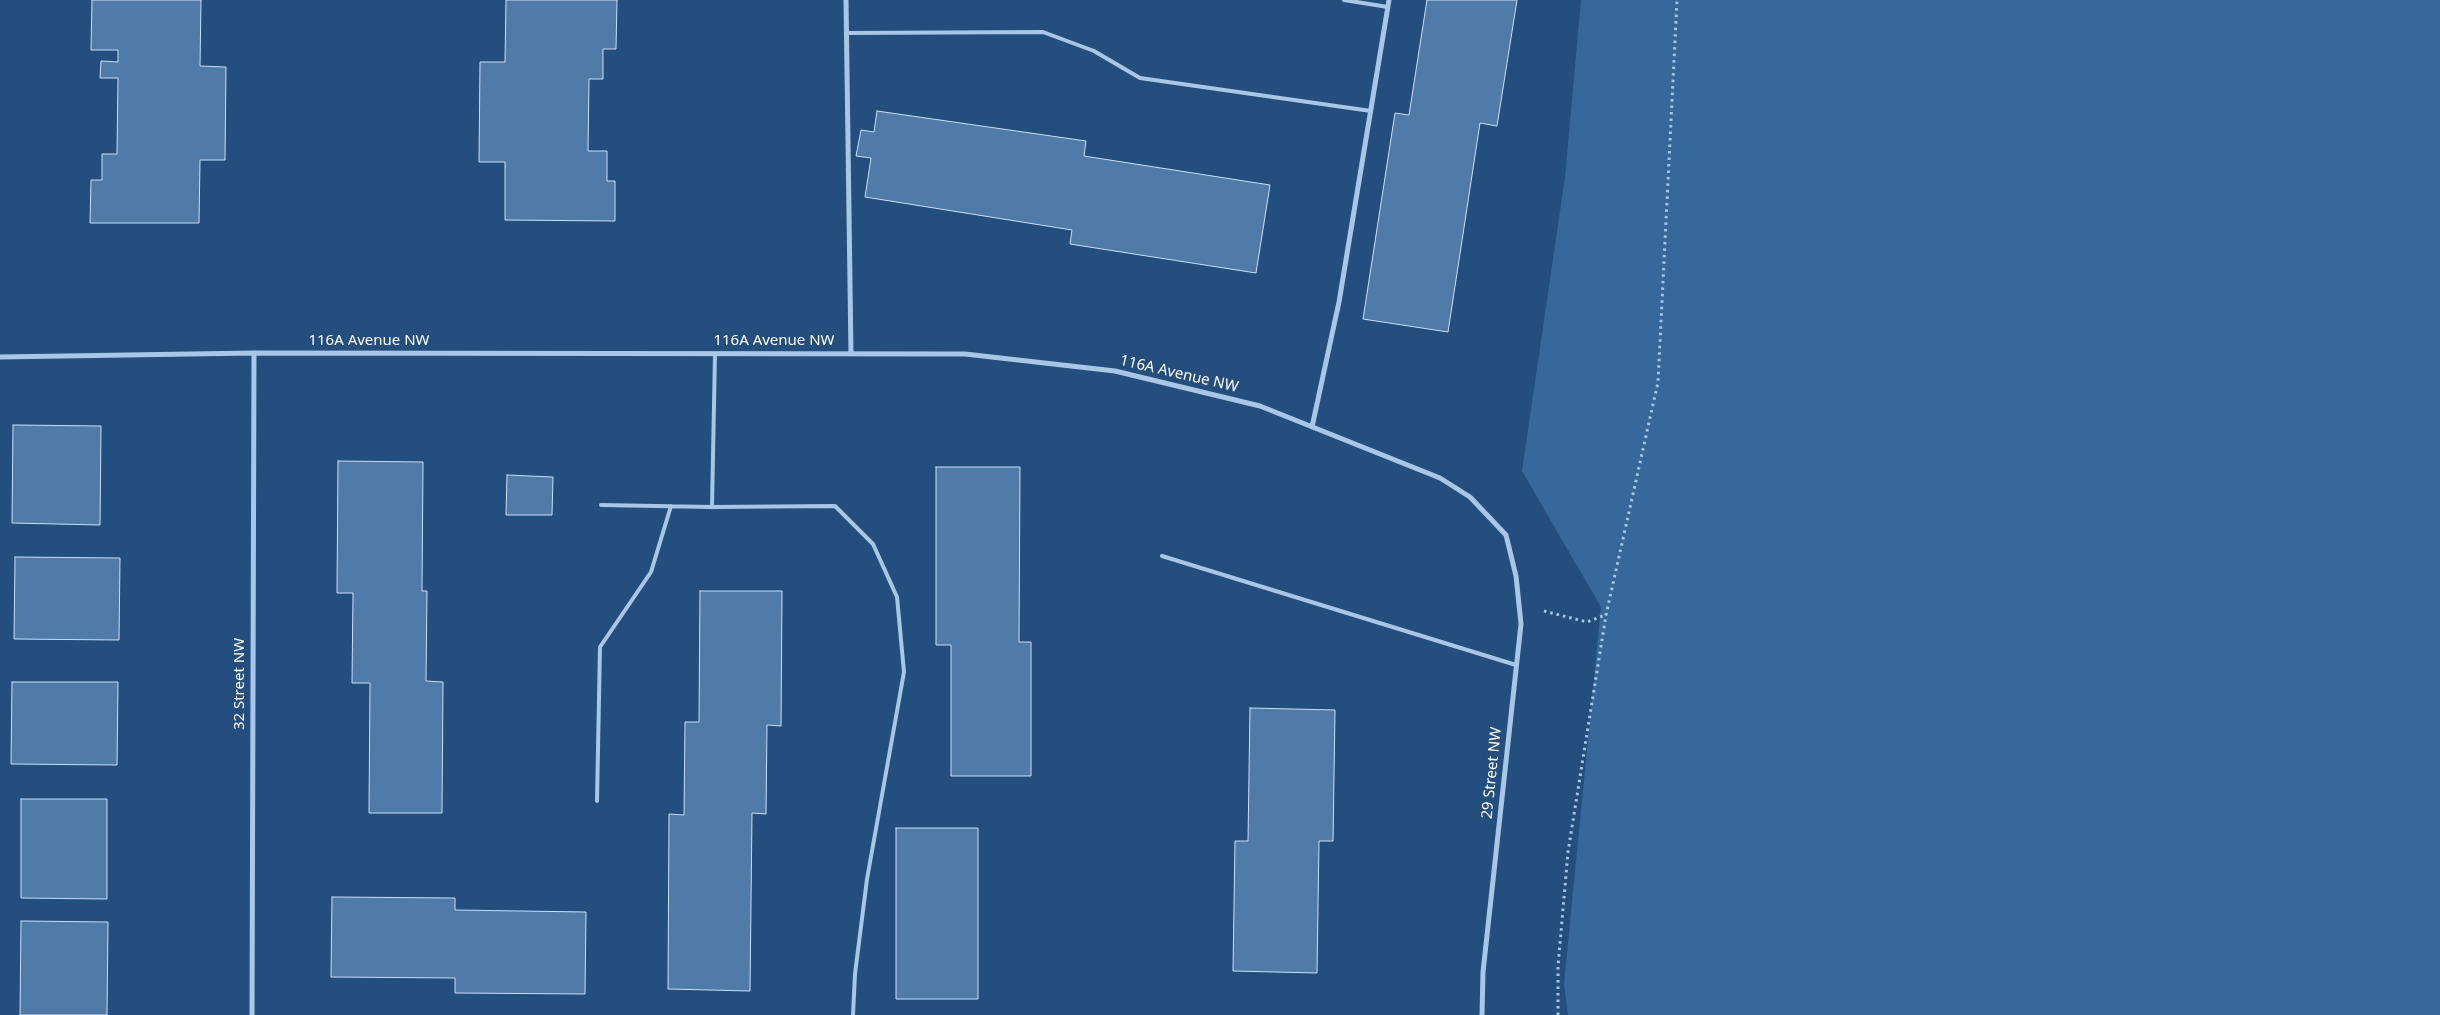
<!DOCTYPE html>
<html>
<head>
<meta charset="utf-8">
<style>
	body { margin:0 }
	canvas { display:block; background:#234e7e }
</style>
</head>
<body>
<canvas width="2440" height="1015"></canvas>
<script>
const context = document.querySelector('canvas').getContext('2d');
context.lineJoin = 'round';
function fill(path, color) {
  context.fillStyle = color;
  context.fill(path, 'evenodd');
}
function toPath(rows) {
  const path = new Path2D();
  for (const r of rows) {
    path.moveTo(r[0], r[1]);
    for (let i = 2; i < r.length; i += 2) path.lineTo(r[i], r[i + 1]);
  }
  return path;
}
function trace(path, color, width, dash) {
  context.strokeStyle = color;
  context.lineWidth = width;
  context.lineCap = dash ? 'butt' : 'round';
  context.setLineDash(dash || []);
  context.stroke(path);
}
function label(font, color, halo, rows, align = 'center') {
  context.font = font + ' "Noto Sans",sans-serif';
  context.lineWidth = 4;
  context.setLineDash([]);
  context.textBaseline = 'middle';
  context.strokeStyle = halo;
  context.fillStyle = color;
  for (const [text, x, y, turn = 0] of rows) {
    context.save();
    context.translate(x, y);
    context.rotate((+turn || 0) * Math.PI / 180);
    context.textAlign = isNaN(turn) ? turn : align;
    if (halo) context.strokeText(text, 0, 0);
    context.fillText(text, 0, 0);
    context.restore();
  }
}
const green = toPath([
	[1581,0,2440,0,2440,1015,1568,1015,1564,984,1601,607,1522,471,1565,177]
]);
const building = toPath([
	[92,0,201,0,200,66,226,67,225,160,200,160,199,223,90,223,91,180,102,180,102,154,117,154,118,78,100,78,101,61,118,62,118,50,91,50,92,0],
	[506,0,617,0,616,49,603,49,603,79,589,79,588,151,607,151,607,181,615,181,615,221,505,220,505,162,479,162,480,62,505,62,506,0],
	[1427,0,1517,0,1497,126,1480,123,1448,332,1363,319,1395,113,1409,115,1427,0],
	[877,111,1086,141,1084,156,1270,185,1256,273,1070,244,1072,230,865,197,871,158,856,156,861,130,874,132,877,111],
	[13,425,101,426,100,525,12,523,13,425],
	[338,461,423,462,422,591,427,591,426,681,443,682,442,813,369,813,370,683,352,683,353,593,337,593,338,461],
	[936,467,1020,467,1019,642,1031,642,1031,776,951,776,951,645,936,645,936,467],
	[507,475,553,477,552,515,506,515,507,475],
	[15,557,120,558,119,640,14,639,15,557],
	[700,591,782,591,781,726,767,725,766,814,752,813,750,991,668,989,669,814,684,815,685,722,699,722,700,591],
	[12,682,118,682,117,765,11,764,12,682],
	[1250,708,1335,710,1333,841,1319,841,1317,973,1233,971,1235,841,1248,841,1250,708],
	[21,799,107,799,107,899,21,898,21,799],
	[896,828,978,828,978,999,896,999,896,828],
	[332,897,455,898,455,910,586,912,585,994,455,993,455,978,331,977,332,897],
	[21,921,108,922,107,1015,20,1015,21,921]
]);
const path = toPath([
	[1544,611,1587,622,1605,615],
	[1558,1015,1558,966,1568,852,1606,615,1658,382,1677,0]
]);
const lane = toPath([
	[1344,0,1388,7],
	[846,33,1043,32,1094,51,1140,78,1371,111],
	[715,354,712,507,835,506,873,544,897,597,904,672,867,879,855,974,853,1015],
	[601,505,712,507],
	[1162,556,1516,665],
	[597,801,600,647,651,572,671,506]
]);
const street = toPath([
	[846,0,851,354],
	[0,357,254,353,965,354,1115,371,1260,406,1440,478,1470,497,1506,535,1516,576,1521,624,1483,972,1482,1015],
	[1312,427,1339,302,1389,0],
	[252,1015,254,353]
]);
const streetNames = [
	["116A Avenue NW",369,341],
	["116A Avenue NW",774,341],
	["116A Avenue NW",1179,374,13],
	["32 Street NW",240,684,-90],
	["29 Street NW",1492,773,-84]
];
fill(green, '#36689c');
fill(building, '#507ba9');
trace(building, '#cbdff5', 1);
trace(path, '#a8c6e6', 3, [2.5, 4]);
trace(lane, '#a8c6e6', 4);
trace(street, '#a8c6e6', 5);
label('15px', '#fff', '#234e7e', streetNames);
</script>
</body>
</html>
